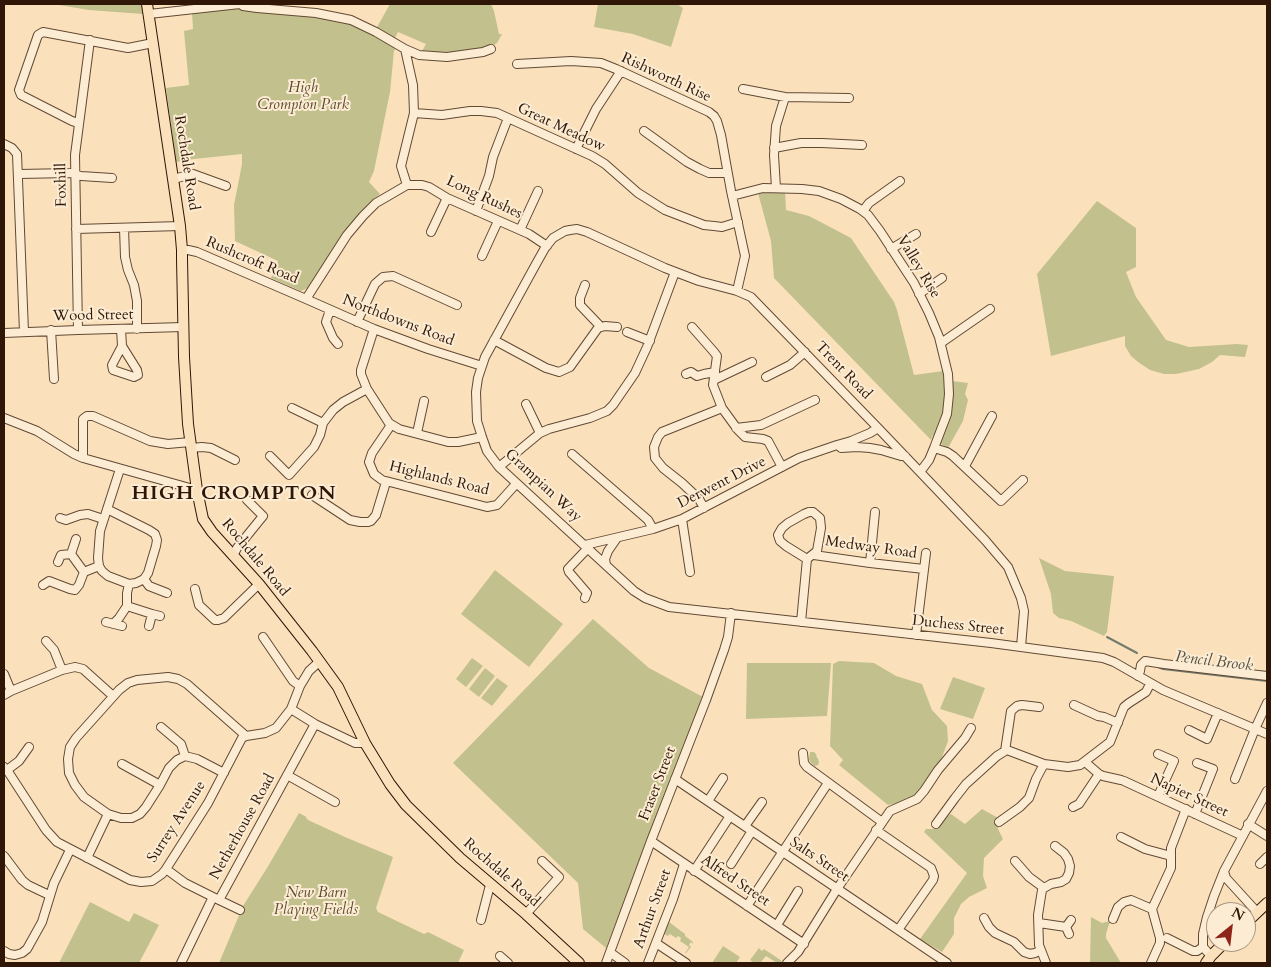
<!DOCTYPE html>
<html>
<head>
<meta charset="utf-8">
<style>
	body { margin:0 }
	#map { position:relative; width:1271px; height:967px; overflow:hidden; background:#fae1bc; font-family:Cardo,serif }
	canvas { display:block }
	.frame { position:absolute; inset:0; border:5px solid #301606; pointer-events:none }
	.north { position:absolute; left:1206px; top:902px; width:50px; height:50px; box-sizing:border-box; background:#fcecd3; border:1px solid #aa9681; border-radius:50%; rotate:29deg; font-size:14px; font-weight:700; line-height:20px; text-align:center; color:#301606 }
	.north::after { content:''; display:block; margin:auto; width:18px; height:22px; background:#8f2418; clip-path:polygon(50% 0,100% 100%,50% 72%,0 100%) }
</style>
</head>
<body>
<div id="map">
<canvas width="1271" height="967"></canvas>
<div class="frame"></div>
<div class="north">N</div>
</div>
<script>
const context = document.querySelector('canvas').getContext('2d');
context.lineJoin = 'round';
function fill(path, color) {
  context.fillStyle = color;
  context.fill(path, 'evenodd');
}
function toPath(rows) {
  const path = new Path2D();
  for (const r of rows) {
    path.moveTo(r[0], r[1]);
    for (let i = 2; i < r.length; i += 2) path.lineTo(r[i], r[i + 1]);
  }
  return path;
}
function trace(path, color, width, dash) {
  context.strokeStyle = color;
  context.lineWidth = width;
  context.lineCap = dash ? 'butt' : 'round';
  context.setLineDash(dash || []);
  context.stroke(path);
}
function label(font, color, halo, rows, align = 'center') {
  context.font = font + ' Cardo,serif';
  context.lineWidth = 4;
  context.setLineDash([]);
  context.textBaseline = 'middle';
  context.strokeStyle = halo;
  context.fillStyle = color;
  for (const [text, x, y, turn = 0] of rows) {
    context.save();
    context.translate(x, y);
    context.rotate((+turn || 0) * Math.PI / 180);
    context.textAlign = isNaN(turn) ? turn : align;
    if (halo) context.strokeText(text, 0, 0);
    context.fillText(text, 0, 0);
    context.restore();
  }
}
const green = toPath([
	[53,4,142,4,143,14,89,10],
	[390,4,491,4,494,11,499,34,502,34,497,43,489,48,478,51,444,53,421,53,426,44,398,32,394,40,376,29],
	[598,4,677,4,683,8,671,47,633,34,594,27],
	[239,8,263,10,321,16,349,23,380,37,396,48,394,51,390,92,374,171,369,182,380,194,368,204,339,240,310,287,301,291,271,278,278,261,235,241,234,205,242,164,242,154,194,159,176,162,166,88,189,85,184,31,193,29,192,13],
	[785,191,786,210,809,216,851,238,894,302,897,310,914,375,943,371,944,380,968,383,965,394,968,400,963,421,948,448,941,444,933,435,931,440,774,278,771,241,758,193],
	[1097,201,1136,228,1136,267,1126,272,1136,297,1166,340,1189,347,1237,344,1248,345,1245,357,1220,355,1212,362,1199,369,1176,374,1164,374,1150,370,1138,362,1131,356,1125,346,1125,336,1051,356,1037,274],
	[1039,558,1065,571,1114,576,1107,632,1104,636,1071,621,1059,618,1053,613,1051,594],
	[495,570,563,624,529,667,461,614],
	[593,619,649,668,703,697,606,948,583,929,578,883,453,763],
	[472,658,483,666,466,687,456,679],
	[839,661,874,663,896,676,922,684,932,710,947,726,948,741,939,765,918,795,898,803,888,805,839,765,843,760,830,746,833,664],
	[747,663,831,663,827,716,746,719],
	[485,668,495,676,479,697,469,689],
	[953,677,985,688,973,719,940,709],
	[497,678,508,686,492,706,481,698],
	[810,752,814,752,816,754,817,758,818,758,819,763,818,765,815,766,811,763,809,759],
	[982,809,1000,819,998,829,1003,839,984,858,983,876,987,888,969,897,961,904,954,918,954,934,942,952,920,939,967,873,924,832,926,829,938,829,946,817,951,814,965,824],
	[299,813,305,816,308,820,345,837,393,857,376,908,378,912,424,934,428,932,464,950,458,963,219,963,243,906,267,868],
	[90,902,129,922,134,913,159,925,139,963,59,963],
	[1091,917,1102,923,1110,921,1106,934,1106,938,1121,963,1090,963],
	[669,922,685,934,685,936,693,942,693,944,691,942,689,945,691,947,686,953,685,953,689,947,680,941,681,938,678,936,676,938,670,934,668,936,664,934],
	[723,946,740,957,736,963,712,963],
	[759,948,762,951,764,949,782,961,779,963,777,963,766,956,760,963,754,963,750,960]
]);
const stream = toPath([
	[1107,637,1137,653],
	[1158,667,1163,669,1267,681]
]);
const minor = toPath([
	[149,14,240,4,243,6,257,8,316,13,351,20,376,32,405,49,419,55,447,57,483,52,491,49],
	[405,49,413,85,414,113,401,166,407,185],
	[517,64,571,61,601,63,616,69,709,112,714,116,717,121,721,135,731,191,745,256,737,291],
	[743,89,785,97,849,98],
	[414,113,442,115,470,111,481,111,497,113,592,156,605,164,638,193,665,210,704,225,714,226,722,227,738,222],
	[78,123,72,121,21,95,19,90,38,35,43,32,128,48,153,43],
	[644,131,687,162,700,169,709,173,727,173],
	[4,144,12,148,17,154,24,332],
	[774,148,801,143,822,143,862,145],
	[576,149,596,109,621,71],
	[19,174,71,173,81,176,112,178],
	[173,179,193,174,226,186],
	[776,188,774,155,776,126,785,97],
	[732,196,763,188,802,189,819,191,841,199,860,209,868,215,880,231,914,283,929,313,939,337,948,374,949,394,947,414,934,448,929,460,920,472],
	[476,211,489,176,493,157,508,118],
	[863,211,869,203,900,181],
	[124,228,125,257,128,270,134,285,137,301,137,329],
	[76,229,180,226],
	[520,230,538,191],
	[431,232,447,198],
	[891,249,916,234],
	[182,250,188,250,197,252,306,299,347,235,363,216,376,203,383,199,407,185,422,185,429,187,447,198,529,234,547,246],
	[482,256,498,221],
	[585,285,580,298,580,305,601,327],
	[919,294,942,278],
	[306,299,374,329,428,349,482,366],
	[330,310,326,322,333,338,338,344],
	[357,322,375,284,383,277,393,276,457,305],
	[692,327,714,352,717,356,713,385,722,408,738,430,745,437,763,439,768,441,782,467],
	[121,329,122,346,112,365,113,370,134,377,138,375,137,370,122,346],
	[374,329,361,370,361,374,367,389,389,423,399,429,448,442,458,442,482,437],
	[51,330,54,379],
	[78,330,75,155,90,40],
	[627,332,650,341],
	[4,333,78,330,183,327],
	[494,340,546,368,559,372,570,367,598,328,605,326,617,327],
	[941,343,990,309],
	[686,374,691,372,697,376,704,374,715,372],
	[766,377,790,365,805,352],
	[714,380,752,362],
	[526,404,540,433],
	[292,408,323,423],
	[4,418,37,431,74,454,83,458,197,490],
	[391,425,372,453,369,462,374,474,382,480,487,507,497,505,516,484],
	[736,428,761,425,815,400],
	[417,433,424,401],
	[839,446,841,448,857,447,870,448,881,450,901,456,905,456],
	[191,448,202,447,211,448,235,460],
	[934,448,947,452,953,456,1001,501,1023,480],
	[572,454,648,520,653,529],
	[270,456,289,475,314,447,320,435,323,423,333,410,343,402,367,389],
	[83,458,83,419,87,416,93,416,150,441,168,444,190,442],
	[965,466,992,416],
	[499,467,540,433,549,429,590,418,607,411,613,405,635,373,647,347,675,272],
	[312,495,350,520,360,522,368,522,371,521,376,515,386,482],
	[704,508,699,499,682,483,663,468,655,458,654,447,658,437,662,432,722,408],
	[107,509,149,530,155,534,157,540,156,546,148,573,144,579,136,583,129,584,108,576,102,571,99,566,98,558,100,531,120,469],
	[809,512,813,512,820,518,821,528,817,551,807,559,786,546,780,541,778,535,782,528,788,523,804,514,809,512],
	[60,518,66,520,80,515,88,514,103,519],
	[682,519,690,572],
	[76,539,71,554,84,572],
	[585,545,653,529,682,519,799,458,837,445,851,441,870,433,878,428],
	[814,555,870,563,924,569],
	[233,556,237,548,263,516,247,500],
	[58,562,61,555,71,554],
	[870,563,875,512],
	[606,565,605,559,608,551,617,538],
	[144,579,149,586,167,593],
	[43,585,49,581,70,589,75,590,79,585,84,572,99,566],
	[195,589,199,605,215,620,218,620,224,618,259,584],
	[585,598,587,593,569,572,568,569,588,548],
	[127,606,152,614],
	[106,622,122,626],
	[801,622,807,559],
	[113,624,119,618,127,606,127,593,129,584],
	[149,626,152,614,160,616],
	[916,635,926,553],
	[263,637,293,681,300,686],
	[46,641,54,650,62,670],
	[1021,647,1024,611,1021,598,1008,567,985,540,878,428,751,297,737,291,699,281,665,268,587,232,577,229,570,230,565,231,553,238,545,248,536,264,485,357,478,378,476,392,477,421,482,437,487,451,499,467,634,591,645,598,669,607,991,643,1103,658,1114,662,1163,690,1267,734],
	[4,674,11,691],
	[1138,676,1140,671,1141,665,1145,661,1164,664,1267,676],
	[4,695,11,691,62,670,75,667,83,669,113,696],
	[1074,705,1098,716,1104,717,1118,723],
	[291,709,315,724,355,743,365,743],
	[161,727,181,744,185,756],
	[1189,730,1207,739,1218,713],
	[246,736,265,733,276,728,291,709,300,686,309,671,320,661],
	[1005,751,1011,711,1017,706,1022,705,1039,707],
	[803,753,804,763,807,767,882,822],
	[1158,754,1174,761,1158,796],
	[1085,762,1099,774,1103,776,1121,780],
	[122,764,160,785],
	[4,767,7,770,46,830,57,842,130,880,141,882,152,881,162,874,166,869,208,803,242,738,246,736],
	[7,770,19,761,29,747],
	[224,773,197,759,185,756,177,760,169,768,160,785,146,807,140,814,132,818,121,818,108,814,84,797,75,785,69,773,68,759,70,747,76,738,119,690,128,683,137,680,168,677,178,679,187,684,246,736],
	[287,775,335,802],
	[675,779,947,963],
	[1235,779,1255,729,1267,703],
	[1124,781,1243,836],
	[708,801,723,778],
	[1073,807,1079,804,1099,774],
	[1195,814,1213,769,1197,763],
	[999,822,1020,807,1029,798,1036,779,1044,764],
	[936,824,955,798,966,784,997,756,1005,751,1007,750,1044,764,1068,767,1080,765,1110,742,1124,707,1129,703,1146,692,1150,684],
	[1248,824,1267,836],
	[745,826,762,802],
	[876,830,931,868,934,876,933,880,898,930],
	[1121,837,1145,849,1171,856],
	[651,841,804,944],
	[4,856,22,880,28,885,49,895],
	[87,858,108,814],
	[1015,861,1029,877,1044,888],
	[731,864,752,831],
	[1260,864,1267,857],
	[166,869,185,883,219,900,315,724],
	[694,871,730,816],
	[1224,871,1226,878,1257,912],
	[1044,888,1042,890,1038,915,1039,945,1046,963],
	[1044,888,1051,884,1061,882,1066,879,1069,873,1070,866,1068,859,1064,853,1055,846],
	[219,900,240,910],
	[747,906,828,783],
	[1152,909,1171,868,1171,848,1186,809],
	[526,914,559,877,542,861],
	[984,918,989,927,995,933,1014,942,1024,952,1030,954,1035,953,1041,950],
	[1113,919,1118,907,1124,902,1131,900,1152,909],
	[481,920,490,885],
	[1039,923,1066,927],
	[777,925,798,891],
	[1069,934,1066,927,1071,920],
	[1167,938,1193,951,1197,951,1203,947],
	[656,943,686,963],
	[4,951,9,954,15,955,22,953,27,949,42,922,54,883,70,850],
	[611,953,625,963],
	[500,956,508,963],
	[1211,956,1203,947,1203,934,1207,917,1214,896,1224,871,1267,791],
	[181,963,213,897],
	[606,963,651,841,706,700,724,650,728,637,731,613],
	[648,963,673,899,684,864],
	[787,963,798,952,837,889,890,811,917,799,924,791,938,770,965,738,971,728],
	[1151,963,1160,943,1160,938,1152,909]
]);
const major = toPath([
	[147,4,180,226,182,250,182,259,184,357,188,424,197,490,203,519,212,532,259,584,312,651,338,687,365,743,390,784,406,805,460,858,526,914,579,963],
	[1246,923,1267,903],
	[1206,963,1211,956,1225,942]
]);
const streetNames = [
	["Rishworth Rise",666,78,25],
	["Great Meadow",561,128,25],
	["Rochdale Road",186,163,81],
	["Foxhill",62,185,-91],
	["Long Rushes",484,198,25],
	["Rushcroft Road",252,261,23],
	["Valley Rise",918,267,59],
	["Wood Street",93,316,-1],
	["Northdowns Road",398,321,21],
	["Trent Road",843,371,46],
	["Highlands Road",439,479,14],
	["Derwent Drive",722,483,-27],
	["Grampian Way",543,486,43],
	["Medway Road",871,548,8],
	["Rochdale Road",255,558,50],
	["Duchess Street",958,626,6],
	["Fraser Street",658,784,-69],
	["Napier Street",1189,796,25],
	["Surrey Avenue",177,822,-57],
	["Netherhouse Road",243,827,-61],
	["Salts Street",819,860,34],
	["Rochdale Road",501,873,41],
	["Alfred Street",735,881,34],
	["Arthur Street",653,909,-70]
];
const parkNames = [
	["High",303,89],
	["Crompton Park",303,106],
	["New Barn",316,894],
	["Playing Fields",316,911]
];
const waterNames = [
	["Pencil Brook",1214,662,7]
];
const districtNames = [
	["HIGH CROMPTON",234,494]
];
fill(green, '#c2c18d');
trace(stream, '#727a6e', 2);
trace(minor, '#624934', 10);
trace(major, '#301606', 12);
trace(minor, '#fcecd3', 8);
trace(major, '#fae1bc', 10);
label('15px', '#301606', '#fcecd3', streetNames);
label('italic 15px', '#5c492e', '#fcecd3', parkNames);
label('italic 16px', '#565043', '#fcecd3', waterNames);
context.letterSpacing = '1px';
label('bold 20px', '#301606', '#fcecd3', districtNames);
context.letterSpacing = '0px';
</script>
</body>
</html>
